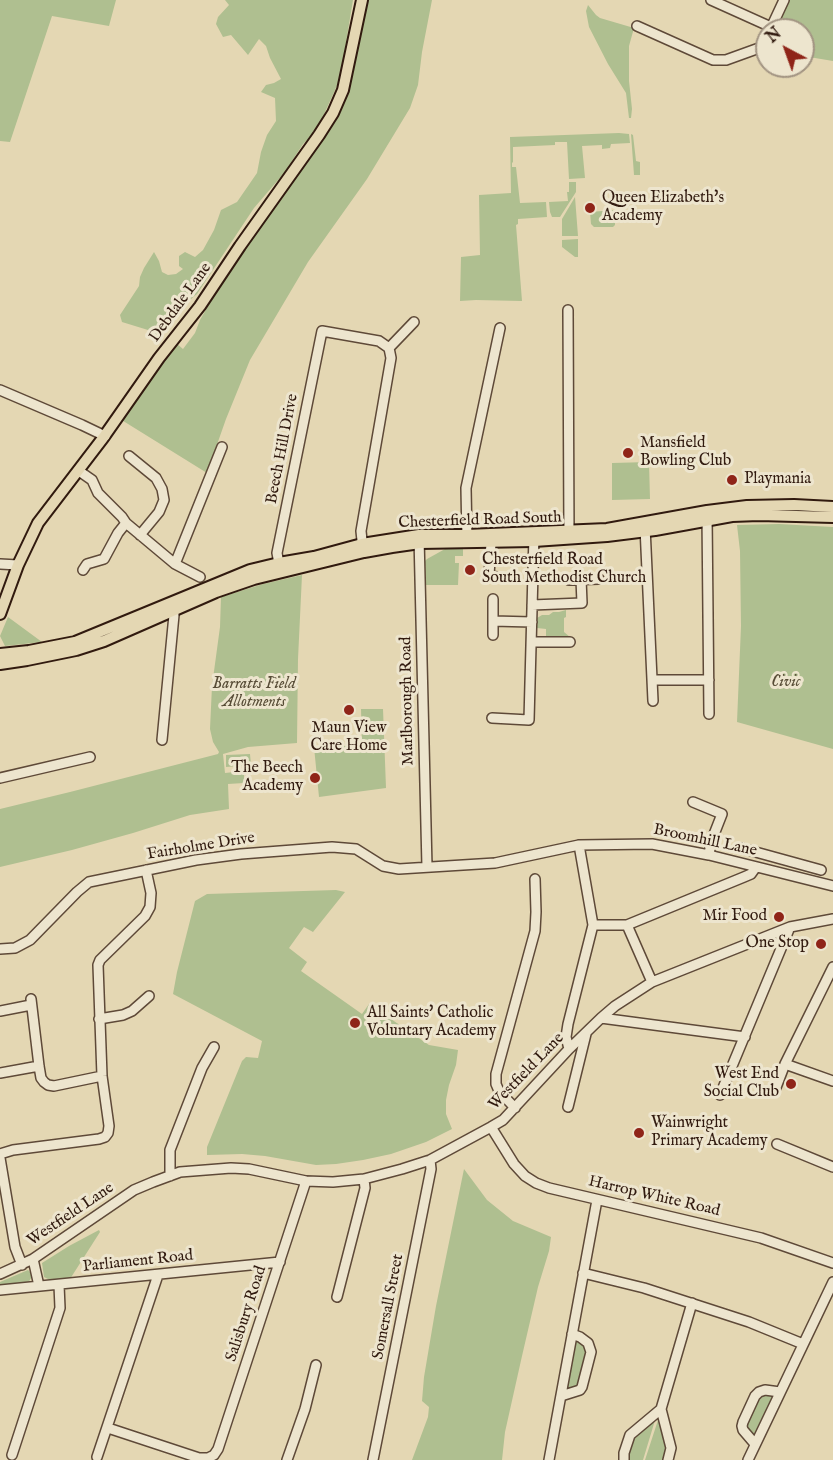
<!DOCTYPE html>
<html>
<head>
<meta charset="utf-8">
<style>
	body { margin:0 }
	#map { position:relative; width:833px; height:1460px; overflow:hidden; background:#e4d7b3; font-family:"IM FELL English",serif }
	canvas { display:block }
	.north { position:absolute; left:755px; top:18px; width:60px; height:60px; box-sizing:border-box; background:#ede5ce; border:2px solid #a29482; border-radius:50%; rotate:319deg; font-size:16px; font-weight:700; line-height:24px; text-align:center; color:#311a0f }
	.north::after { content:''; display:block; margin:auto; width:21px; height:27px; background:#8f2418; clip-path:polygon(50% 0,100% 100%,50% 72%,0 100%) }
</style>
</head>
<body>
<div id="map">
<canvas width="833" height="1460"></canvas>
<div class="north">N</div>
</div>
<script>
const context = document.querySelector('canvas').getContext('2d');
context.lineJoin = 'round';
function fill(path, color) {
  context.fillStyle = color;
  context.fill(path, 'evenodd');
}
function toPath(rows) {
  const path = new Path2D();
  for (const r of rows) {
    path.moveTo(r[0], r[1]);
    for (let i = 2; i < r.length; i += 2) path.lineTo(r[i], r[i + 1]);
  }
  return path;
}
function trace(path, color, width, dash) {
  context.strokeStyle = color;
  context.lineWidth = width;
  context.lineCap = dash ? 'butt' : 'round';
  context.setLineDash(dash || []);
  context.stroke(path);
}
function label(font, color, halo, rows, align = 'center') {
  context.font = font + ' "IM FELL English",serif';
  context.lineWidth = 6;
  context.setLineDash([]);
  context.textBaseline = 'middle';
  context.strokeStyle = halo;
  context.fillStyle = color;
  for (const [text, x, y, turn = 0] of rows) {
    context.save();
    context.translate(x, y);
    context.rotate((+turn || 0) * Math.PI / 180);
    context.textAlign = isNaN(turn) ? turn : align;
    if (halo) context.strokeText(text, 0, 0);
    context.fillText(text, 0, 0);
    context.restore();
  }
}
const green = toPath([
	[0,0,116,0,109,26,52,16,10,142,0,141],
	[225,0,353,0,340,79,316,132,303,144,285,172,254,208,197,294,191,299,179,304,170,311,159,334,155,335,148,330,122,322,120,315,139,286,140,277,144,268,154,252,159,261,162,272,168,275,176,274,183,269,179,266,179,256,185,252,195,257,203,250,214,230,221,210,237,202,257,173,261,152,267,135,276,121,275,98,261,92,266,85,274,83,281,79,270,58,266,46,259,39,248,55,231,35,223,37,216,24,218,17,229,5],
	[366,0,432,0,422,52,418,85,410,108,367,179,308,262,250,360,226,419,207,473,120,419,176,343,183,349,195,333,200,320,227,273,339,108,353,75],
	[786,0,833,0,833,61,803,56,803,30,771,30],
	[588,5,596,15,600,18,634,28,629,46,629,81,632,109,631,118,629,118,626,93,608,64,589,27,586,11],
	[619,133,629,134,630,143,611,144,610,148,602,149,602,145,582,146,585,178,569,179,567,142,555,142,555,145,513,147,513,162,512,163,512,167,516,167,520,203,546,202,547,217,518,219,518,224,516,225,522,301,476,300,460,301,461,257,480,255,479,195,511,193,510,137],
	[631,134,633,135,636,161,640,162,640,175,634,175],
	[569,182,576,182,576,192,560,217,552,217,550,212,549,202,568,201,567,192,569,192],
	[575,197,578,236,562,236,562,219],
	[615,210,615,225,613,227,594,227,591,224,590,212],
	[578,239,578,257,575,257,562,247,562,240],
	[649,462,650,499,612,500,612,463],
	[779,524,833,527,833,749,737,722,741,626,740,551,737,525],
	[463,548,463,556,455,556,455,563,459,563,458,585,426,585,425,561,427,559,445,549],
	[302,575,298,659,297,743,248,747,223,754,225,773,244,771,244,783,228,784,229,809,190,815,133,833,72,850,0,867,0,809,70,792,218,754,219,752,213,742,210,729,212,686,220,627,221,597,263,584],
	[566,610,566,617,564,618,564,632,570,637,570,639,546,638,546,629,537,628,537,618,542,615,549,615,553,612,559,612],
	[8,617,42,642,5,646,0,636],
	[361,709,383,709,386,788,319,797,314,747,362,745],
	[250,754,251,765,226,767,226,755],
	[336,890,345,892,313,932,304,927,289,948,307,962,301,971,362,1014,369,1004,429,1045,458,1050,456,1065,449,1085,446,1100,446,1114,452,1129,426,1142,391,1154,363,1160,336,1164,316,1165,265,1156,242,1154,207,1155,207,1147,242,1061,246,1057,258,1058,262,1041,173,994,177,972,195,901,207,894],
	[464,1169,487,1200,513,1221,551,1237,549,1251,538,1287,522,1356,505,1432,502,1460,412,1460,428,1417,429,1407,422,1401,424,1377,436,1306],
	[99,1230,100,1232,70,1279,48,1279,44,1277,42,1263,69,1246],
	[28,1270,33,1275,28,1283,0,1287,0,1282],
	[578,1341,584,1345,587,1352,582,1384,571,1391,567,1389,566,1386,575,1343],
	[764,1393,773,1394,774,1398,755,1435,752,1436,747,1428,746,1423,756,1400],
	[656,1417,643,1460,627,1460,631,1438],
	[659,1417,669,1449,665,1460,645,1460]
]);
const minor = toPath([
	[711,0,771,27],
	[637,26,713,60,726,60,762,47,767,36],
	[770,30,784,0],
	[568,310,569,537],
	[389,348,414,322],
	[0,390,82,425,105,436],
	[129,456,156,478,162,489,164,500,159,512,140,535],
	[79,471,92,480,98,493,122,517,126,523,175,564,200,577],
	[707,515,709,714],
	[645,527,653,701],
	[419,537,427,867],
	[467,540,466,488,500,328],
	[491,543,489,576,497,577],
	[363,550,361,531,391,358,389,348],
	[0,564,18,565],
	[175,564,222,447],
	[280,569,277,553,322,331,379,341,389,348],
	[83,570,87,564,104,559,118,533,126,523],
	[569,580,599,579],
	[532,605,582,603,581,579],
	[493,621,532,622],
	[493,635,493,599],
	[532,642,570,642],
	[652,680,709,680],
	[492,718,529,720,534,535],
	[162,740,174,615,169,605],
	[0,778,90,757],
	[693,802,722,814,711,842,709,855],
	[741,848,821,870],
	[593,925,627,925,744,877,751,874,756,867],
	[627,925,652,982],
	[0,949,15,948,30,940,77,892,89,882,196,860,241,854,332,847,356,849,383,866,399,869,495,863,579,845,652,844,709,855,833,886],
	[31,999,39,1066,41,1078,44,1082,48,1085,54,1086,102,1076],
	[0,1011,31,1005],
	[601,1018,745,1037],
	[99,1019,123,1015,132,1011,149,996],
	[569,1049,566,1037,568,1024,593,925,579,845],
	[785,1064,833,1081],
	[0,1073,39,1066],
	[775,1090,785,1064,833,967],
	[720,1095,790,927],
	[568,1107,586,1034],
	[515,1108,499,1091,496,1084,496,1074,535,931,536,912,535,879],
	[491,1127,514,1164,525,1176,536,1183,549,1188,761,1238,833,1263],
	[777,1144,833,1167],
	[0,1154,13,1150,99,1139,105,1137,108,1133,109,1126,102,1076,98,965,100,960,145,916,150,907,151,893,146,870],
	[0,1158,15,1247,22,1265],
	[170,1176,170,1150,202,1068,214,1047],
	[33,1259,39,1286],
	[583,1273,644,1288,749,1322,803,1344],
	[0,1274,33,1259,134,1190,153,1182,180,1172,231,1168,249,1169,306,1181,333,1182,364,1179,402,1169,430,1160,491,1127,503,1120,569,1049,601,1018,615,1006,652,982,790,927,833,919],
	[0,1290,280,1262],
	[337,1297,365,1188,364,1179],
	[561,1396,580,1390,582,1387,591,1352,588,1343,580,1337,572,1334],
	[108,1428,199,1458,208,1458,214,1455],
	[755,1444,743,1430,742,1426,743,1422,755,1396,759,1392,765,1390,780,1392],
	[12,1455,60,1308,59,1285],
	[214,1455,218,1449,306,1181],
	[97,1457,158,1275],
	[287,1460,305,1409,316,1365],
	[373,1460,431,1169,430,1160],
	[549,1460,597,1200],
	[624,1460,624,1453,630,1435,661,1409],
	[668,1460,671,1448,661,1409,692,1303],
	[748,1460,833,1282]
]);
const major = toPath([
	[0,614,18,565,38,523,103,438,159,358,200,306,240,246,319,135,333,113,343,90,362,0],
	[0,654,29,651,75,642,250,570,279,563,314,557,362,544,419,535,467,535,607,529,707,511,747,506,794,505,833,507],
	[0,664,27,660,76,650,104,641,216,592,254,579,364,552,392,547,420,543,534,541,607,536,655,530,732,516,759,515,833,517]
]);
const markers = [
	[590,208,6,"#8f2418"],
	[628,453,6,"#8f2418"],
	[732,480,6,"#8f2418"],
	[470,570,6,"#8f2418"],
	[349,710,6,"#8f2418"],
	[315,778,6,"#8f2418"],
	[779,917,6,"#8f2418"],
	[821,944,6,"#8f2418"],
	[355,1023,6,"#8f2418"],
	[791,1084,6,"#8f2418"],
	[639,1133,6,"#8f2418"]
];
const poiNames = [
	["Queen Elizabeth's",602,199],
	["Academy",602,217],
	["Mansfield",640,444],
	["Bowling Club",640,462],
	["Playmania",744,480],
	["Chesterfield Road",482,561],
	["South Methodist Church",482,579],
	["Maun View",349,729,"center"],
	["Care Home",349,747,"center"],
	["The Beech",303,769,"right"],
	["Academy",303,787,"right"],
	["Mir Food",767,917,"right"],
	["One Stop",809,944,"right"],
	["All Saints' Catholic",367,1014],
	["Voluntary Academy",367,1032],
	["West End",779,1075,"right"],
	["Social Club",779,1093,"right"],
	["Wainwright",651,1124],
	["Primary Academy",651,1142]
];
const streetNames = [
	["Debdale Lane",181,303,-54],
	["Beech Hill Drive",283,449,-79],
	["Chesterfield Road South",480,521,-2],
	["Marlborough Road",408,701,-91],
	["Broomhill Lane",705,841,12],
	["Fairholme Drive",201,847,-9],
	["Westfield Lane",527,1072,-46],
	["Harrop White Road",654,1197,13],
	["Westfield Lane",71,1215,-34],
	["Parliament Road",138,1262,-6],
	["Somersall Street",389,1307,-79],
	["Salisbury Road",247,1314,-72]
];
const parkNames = [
	["Civic",786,683],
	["Barratts Field",254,685],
	["Allotments",254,703]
];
fill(green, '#afbf90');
trace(minor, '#5e4938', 12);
trace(major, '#311a0f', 14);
trace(minor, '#ede5ce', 9);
trace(major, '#e4d7b3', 10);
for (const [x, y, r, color] of markers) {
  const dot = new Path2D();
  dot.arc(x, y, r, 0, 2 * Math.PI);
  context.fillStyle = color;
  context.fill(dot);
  trace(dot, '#ede5ce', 2);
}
label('16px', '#311a0f', '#ede5ce', poiNames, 'left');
label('16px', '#311a0f', '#ede5ce', streetNames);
label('italic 16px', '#574c36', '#ede5ce', parkNames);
</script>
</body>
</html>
